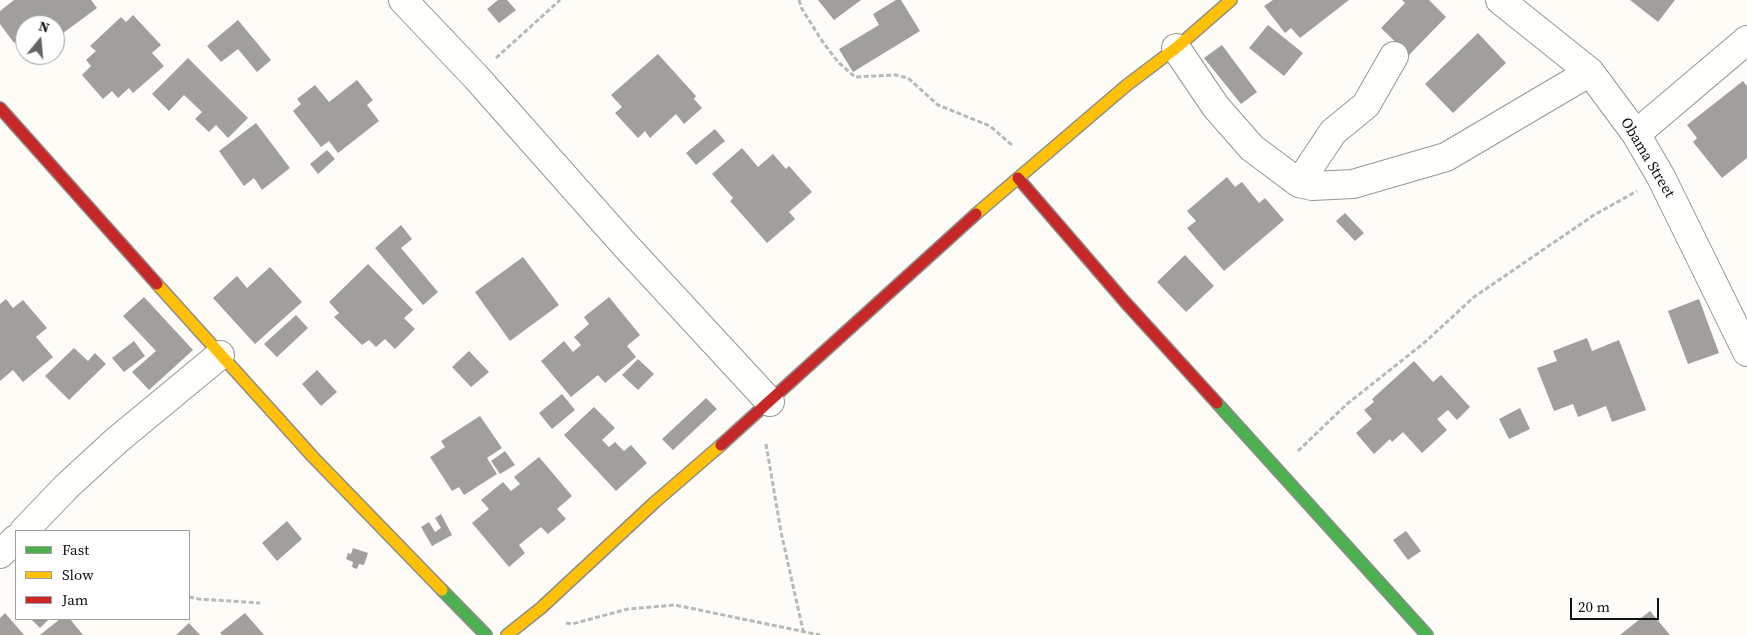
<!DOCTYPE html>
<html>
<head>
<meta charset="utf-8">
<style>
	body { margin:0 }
	#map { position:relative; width:1747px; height:635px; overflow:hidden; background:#fdfcf7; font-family:"Source Serif 4",serif }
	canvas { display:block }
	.legend { position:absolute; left:15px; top:530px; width:175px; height:90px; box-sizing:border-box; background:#fff; border:1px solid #a0a0a0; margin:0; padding:6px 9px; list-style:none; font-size:15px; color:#111 }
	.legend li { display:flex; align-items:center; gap:10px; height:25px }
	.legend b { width:25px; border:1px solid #a0a0a0 }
	.north { position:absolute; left:15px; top:15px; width:50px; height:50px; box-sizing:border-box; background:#fff; border:1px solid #a0a0a0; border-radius:50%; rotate:17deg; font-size:14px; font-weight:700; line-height:20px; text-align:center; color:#111 }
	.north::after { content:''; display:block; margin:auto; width:18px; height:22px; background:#646362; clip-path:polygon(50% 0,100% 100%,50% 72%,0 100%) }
	.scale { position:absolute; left:1570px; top:598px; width:89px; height:22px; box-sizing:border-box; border:2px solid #111; border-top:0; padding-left:6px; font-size:15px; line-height:18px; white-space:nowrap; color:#111; -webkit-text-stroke:4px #fff; paint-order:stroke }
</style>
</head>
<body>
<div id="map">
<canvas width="1747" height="635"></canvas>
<ul class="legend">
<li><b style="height:6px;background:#4caf50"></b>Fast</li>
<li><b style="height:6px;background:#ffc107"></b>Slow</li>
<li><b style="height:6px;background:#c62828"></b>Jam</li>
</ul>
<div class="north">N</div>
<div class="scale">20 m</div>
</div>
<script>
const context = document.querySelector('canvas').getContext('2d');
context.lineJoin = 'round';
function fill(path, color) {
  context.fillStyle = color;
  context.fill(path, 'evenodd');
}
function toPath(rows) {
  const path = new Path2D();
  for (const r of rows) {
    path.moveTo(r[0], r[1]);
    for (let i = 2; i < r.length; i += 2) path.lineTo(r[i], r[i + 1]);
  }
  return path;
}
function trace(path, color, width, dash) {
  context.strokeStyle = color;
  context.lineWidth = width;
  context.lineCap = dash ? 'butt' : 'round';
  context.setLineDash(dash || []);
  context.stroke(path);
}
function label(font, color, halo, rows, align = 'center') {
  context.font = font + ' "Source Serif 4",serif';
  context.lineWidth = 5;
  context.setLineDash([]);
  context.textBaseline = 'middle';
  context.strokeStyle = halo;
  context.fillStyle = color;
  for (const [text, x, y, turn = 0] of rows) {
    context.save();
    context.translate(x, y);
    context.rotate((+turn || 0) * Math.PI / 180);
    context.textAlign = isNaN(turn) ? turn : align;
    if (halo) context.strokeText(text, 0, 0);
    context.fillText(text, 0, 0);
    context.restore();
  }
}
const building = toPath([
	[14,0,91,0,97,8,55,39,55,25,25,25,25,38,24,36,14,43,0,24,0,11],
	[498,0,507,0,516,10,499,23,487,9],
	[818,0,861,0,834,20],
	[896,0,901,0,920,31,853,72,839,49,879,25,873,14],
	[1273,0,1349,0,1300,38,1291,28,1285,33,1264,6],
	[1402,0,1429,0,1446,17,1409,55,1381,28,1405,3],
	[1630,0,1675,0,1658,22],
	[133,15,161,45,152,53,164,66,133,93,129,88,118,98,112,91,103,99,82,75,91,66,86,60,96,51,90,46,121,17,126,22],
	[238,20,271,60,257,72,238,49,221,62,207,46],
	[1268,25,1303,53,1284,76,1249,48],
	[1478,33,1506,63,1453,113,1425,84],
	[1222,45,1257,92,1241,104,1204,58],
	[658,54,696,96,694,99,702,108,684,124,676,114,650,138,645,131,638,138,615,113,622,107,611,95],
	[188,58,248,118,228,138,216,125,209,132,195,119,202,112,184,95,169,111,152,94],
	[357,80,373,100,367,105,379,121,338,153,329,141,321,147,293,111,301,104,297,99,315,85,329,102],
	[1743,81,1747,86,1747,158,1722,178,1693,142,1697,138,1687,125],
	[256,123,290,168,262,190,254,178,244,186,219,151],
	[715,129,725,141,696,165,686,153],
	[742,148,758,167,773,154,786,169,789,166,812,192,789,212,795,219,767,243,730,201,733,198,712,174],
	[327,150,335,159,318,174,310,164],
	[1227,177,1235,187,1242,182,1259,203,1265,198,1284,220,1224,271,1187,228,1196,221,1187,211],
	[1345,213,1364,233,1355,241,1336,221],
	[401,225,412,239,401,248,438,292,423,305,375,248],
	[1185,255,1214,286,1186,312,1157,282],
	[523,257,559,305,510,341,475,292],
	[368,264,413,310,404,318,415,329,395,349,385,339,376,347,369,340,362,345,334,317,339,313,329,302],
	[270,267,302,302,255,344,213,298,237,276,247,288],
	[144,297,193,350,149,390,132,372,156,351,123,316],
	[609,297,640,335,627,346,636,357,605,383,598,375,571,397,541,361,564,341,573,352,581,345,574,337,589,324,584,317],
	[6,299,13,308,23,300,47,328,36,337,53,357,23,382,13,370,0,381,0,304],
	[1699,299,1719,353,1688,364,1668,311],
	[296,315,308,328,277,357,264,344],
	[1587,338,1592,351,1619,340,1646,410,1612,422,1606,406,1578,417,1573,404,1554,411,1537,368,1557,361,1553,351],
	[134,341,145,356,124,372,112,358],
	[74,348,88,361,95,353,106,364,69,400,45,376],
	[469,351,489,372,471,387,452,367],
	[638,359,654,374,638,390,622,375],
	[1414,361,1433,382,1441,375,1470,407,1457,420,1448,410,1437,419,1447,430,1422,453,1403,432,1392,442,1390,439,1374,454,1356,433,1372,419,1364,410,1374,402,1372,399],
	[317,370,337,392,321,406,302,384],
	[562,394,575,410,552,429,539,413],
	[706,398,717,409,673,450,662,439],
	[594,407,615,428,602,440,609,447,615,442,624,451,631,445,647,463,616,491,564,435],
	[1520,408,1530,429,1509,439,1499,419],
	[480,416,502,448,487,458,497,474,464,495,459,487,452,491,430,457,445,447,441,441],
	[505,451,515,465,500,474,491,461],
	[539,457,572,496,557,509,566,519,548,534,541,527,519,545,525,553,509,567,472,523,489,509,481,500,503,482,511,491,520,484,514,477],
	[441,514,452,535,432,546,421,527,429,522,435,532,441,528,435,518],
	[287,521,302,539,277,561,262,543],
	[1406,531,1421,551,1408,560,1393,540],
	[353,548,368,553,364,565,359,564,357,569,352,567,353,562,346,559,348,553,351,554],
	[1650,611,1670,635,1620,635],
	[5,613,24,635,0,635,0,618],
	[245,613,264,635,222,635,220,633],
	[31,619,49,619,40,628],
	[60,619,70,619,83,635,40,635],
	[189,623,200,635,176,635]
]);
const path = toPath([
	[799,0,802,9,822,41,838,62,855,77,895,75,908,78,938,105,990,126,1013,146],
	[496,58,560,0],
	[766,444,781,532,804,635],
	[1298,451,1347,404,1424,343,1474,297,1594,215,1637,191],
	[189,597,199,599,260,603],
	[566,623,572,624,628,609,675,605,820,635]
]);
const street = toPath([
	[403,0,476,77,624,244,770,402],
	[1500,0,1590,72,1636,134,1661,177,1747,352],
	[1176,48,1216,107,1252,148,1299,183,1312,186,1353,184,1446,157,1590,72],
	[1636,134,1747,40],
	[1299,183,1333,132,1366,105,1394,56],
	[24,531,66,487,116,441,220,355],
	[0,554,16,539]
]);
const fast = toPath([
	[1217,403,1427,635],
	[442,590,486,635]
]);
const slow = toPath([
	[976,214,1127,85,1176,48,1231,0],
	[157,284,313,457,442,590],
	[507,635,541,608,655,502,721,445]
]);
const jam = toPath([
	[0,108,157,284],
	[1018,178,1125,302,1217,403],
	[721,445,976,214]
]);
const streetNames = [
	["Obama Street",1647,158,59]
];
fill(building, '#a19f9c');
trace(street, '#979795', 30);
trace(fast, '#8e8d8b', 14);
trace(slow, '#8e8d8b', 14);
trace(jam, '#8e8d8b', 14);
trace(path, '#b9b9b8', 3, [5, 2.5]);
trace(street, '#fffffe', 28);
trace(fast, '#4caf50', 11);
trace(slow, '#ffc107', 11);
trace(jam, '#c62828', 11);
label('15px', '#111', '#fff', streetNames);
</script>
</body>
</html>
